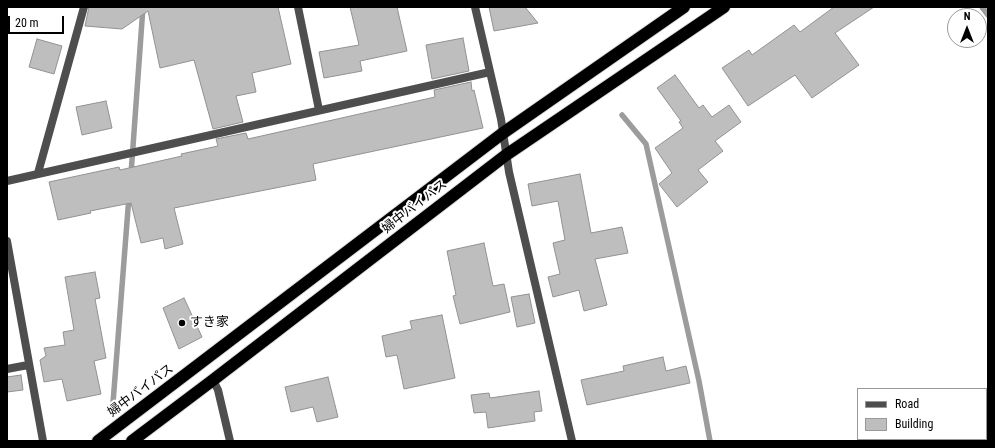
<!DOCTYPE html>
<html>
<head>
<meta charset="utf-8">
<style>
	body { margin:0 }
	#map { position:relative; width:995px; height:448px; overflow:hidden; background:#fff; font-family:"Roboto Condensed",sans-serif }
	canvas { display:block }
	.frame { position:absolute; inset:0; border:8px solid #000; pointer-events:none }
	.legend { position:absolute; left:857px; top:388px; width:130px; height:52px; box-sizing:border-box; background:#fff; border:1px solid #999; margin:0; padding:5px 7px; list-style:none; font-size:12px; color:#000 }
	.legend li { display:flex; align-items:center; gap:8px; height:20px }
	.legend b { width:20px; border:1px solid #999 }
	.north { position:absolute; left:947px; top:8px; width:40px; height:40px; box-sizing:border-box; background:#fff; border:1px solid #999; border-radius:50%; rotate:0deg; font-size:11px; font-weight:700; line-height:16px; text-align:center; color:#000 }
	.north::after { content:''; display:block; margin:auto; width:14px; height:18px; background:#000; clip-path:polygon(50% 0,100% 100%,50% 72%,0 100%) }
	.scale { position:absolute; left:8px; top:16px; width:56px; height:18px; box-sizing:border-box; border:2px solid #000; border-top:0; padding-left:5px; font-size:12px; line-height:14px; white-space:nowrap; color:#000; -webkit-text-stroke:3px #fff; paint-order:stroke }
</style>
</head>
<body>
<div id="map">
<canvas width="995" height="448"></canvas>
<div class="frame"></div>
<ul class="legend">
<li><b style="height:5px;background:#4e4e4e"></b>Road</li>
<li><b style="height:11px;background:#bebebe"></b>Building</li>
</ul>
<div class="north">N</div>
<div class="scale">20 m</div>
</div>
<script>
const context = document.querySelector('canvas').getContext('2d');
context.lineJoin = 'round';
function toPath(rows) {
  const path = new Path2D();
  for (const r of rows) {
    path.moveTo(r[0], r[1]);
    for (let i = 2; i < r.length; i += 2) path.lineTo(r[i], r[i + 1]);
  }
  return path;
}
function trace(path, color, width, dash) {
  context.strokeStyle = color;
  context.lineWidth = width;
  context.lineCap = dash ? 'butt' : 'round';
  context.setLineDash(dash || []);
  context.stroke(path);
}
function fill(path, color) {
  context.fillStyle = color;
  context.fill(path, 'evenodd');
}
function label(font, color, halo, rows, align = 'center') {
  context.font = font + ' "Roboto Condensed","Noto Sans JP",sans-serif';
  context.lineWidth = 4;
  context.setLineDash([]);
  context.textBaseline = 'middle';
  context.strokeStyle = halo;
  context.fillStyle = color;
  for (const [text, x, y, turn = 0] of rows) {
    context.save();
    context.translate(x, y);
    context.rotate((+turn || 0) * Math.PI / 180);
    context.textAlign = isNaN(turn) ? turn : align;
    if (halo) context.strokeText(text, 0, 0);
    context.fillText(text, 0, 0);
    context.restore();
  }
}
const stream = toPath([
	[982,7,988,15],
	[622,115,646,144,699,381,710,441],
	[131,174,143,7],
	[113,403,129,196]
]);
const building = toPath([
	[89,7,278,7,291,64,252,73,256,92,236,96,243,122,213,129,194,60,160,68,148,11,122,29,85,26,89,7],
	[350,7,397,7,407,51,360,61,362,71,324,78,319,52,359,45,350,7],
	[489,7,525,7,538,23,494,31,489,7],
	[834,7,874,7,835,33,859,65,812,98,795,75,748,106,722,68,749,50,752,55,794,25,800,32,834,7],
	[463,38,469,71,432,79,426,45,463,38],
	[37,39,62,46,54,74,29,67,37,39],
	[675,75,699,108,703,105,712,117,729,105,741,122,715,141,723,151,698,170,708,182,677,207,659,184,672,173,655,148,683,128,679,122,681,121,657,88,675,75],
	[471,82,472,91,474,90,483,128,313,164,316,180,174,208,183,244,165,249,163,238,141,243,131,203,90,211,91,213,58,220,49,182,119,167,120,170,182,156,181,154,218,146,216,139,246,133,248,139,435,97,434,90,471,82],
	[106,101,112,128,82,135,76,107,106,101],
	[580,174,591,233,622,227,628,253,595,259,607,305,584,311,579,290,553,297,548,277,560,274,553,243,565,240,558,201,532,206,528,184,580,174],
	[484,243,493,286,504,284,510,312,460,324,453,296,456,295,447,251,484,243],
	[95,272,100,298,95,299,106,358,94,361,101,394,67,401,62,379,44,382,40,360,46,356,44,348,65,345,63,332,74,330,65,277,95,272],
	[529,294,535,323,517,327,511,297,529,294],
	[184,298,202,337,179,349,163,308,184,298],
	[442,315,455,378,404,389,397,355,386,357,382,336,412,329,410,321,442,315],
	[663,357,666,371,686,366,690,383,587,405,581,380,624,371,623,366,663,357],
	[21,375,23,390,7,392,7,377,21,375],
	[328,377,338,417,317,422,313,407,291,412,285,387,328,377],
	[539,391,542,411,534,412,535,421,488,428,486,412,474,413,471,395,489,393,490,398,539,391]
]);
const street = toPath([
	[298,7,319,110],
	[475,7,501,119,509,172,572,441],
	[38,173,84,7],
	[7,181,490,72],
	[7,241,43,441],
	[7,369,28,365],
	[213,380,218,390,230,441]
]);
const highway = toPath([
	[98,441,503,133,684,7],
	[132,441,213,380,506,155,724,7]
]);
const markers = [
	[182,323,4,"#000"]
];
const streetNames = [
	["婦中バイパス",415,207,-38],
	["婦中バイパス",141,391,-37]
];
const poiNames = [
	["すき家",190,323]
];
trace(stream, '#9c9c9c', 5.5);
fill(building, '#bebebe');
trace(building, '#929292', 1);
trace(highway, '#dbdbdb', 14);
trace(street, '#4e4e4e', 8);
trace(highway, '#000', 12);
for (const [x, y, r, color] of markers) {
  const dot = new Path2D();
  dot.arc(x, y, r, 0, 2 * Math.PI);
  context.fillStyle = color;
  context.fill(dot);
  trace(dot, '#fff', 1.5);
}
label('13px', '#000', '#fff', streetNames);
label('13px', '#000', '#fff', poiNames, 'left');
</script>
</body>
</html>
